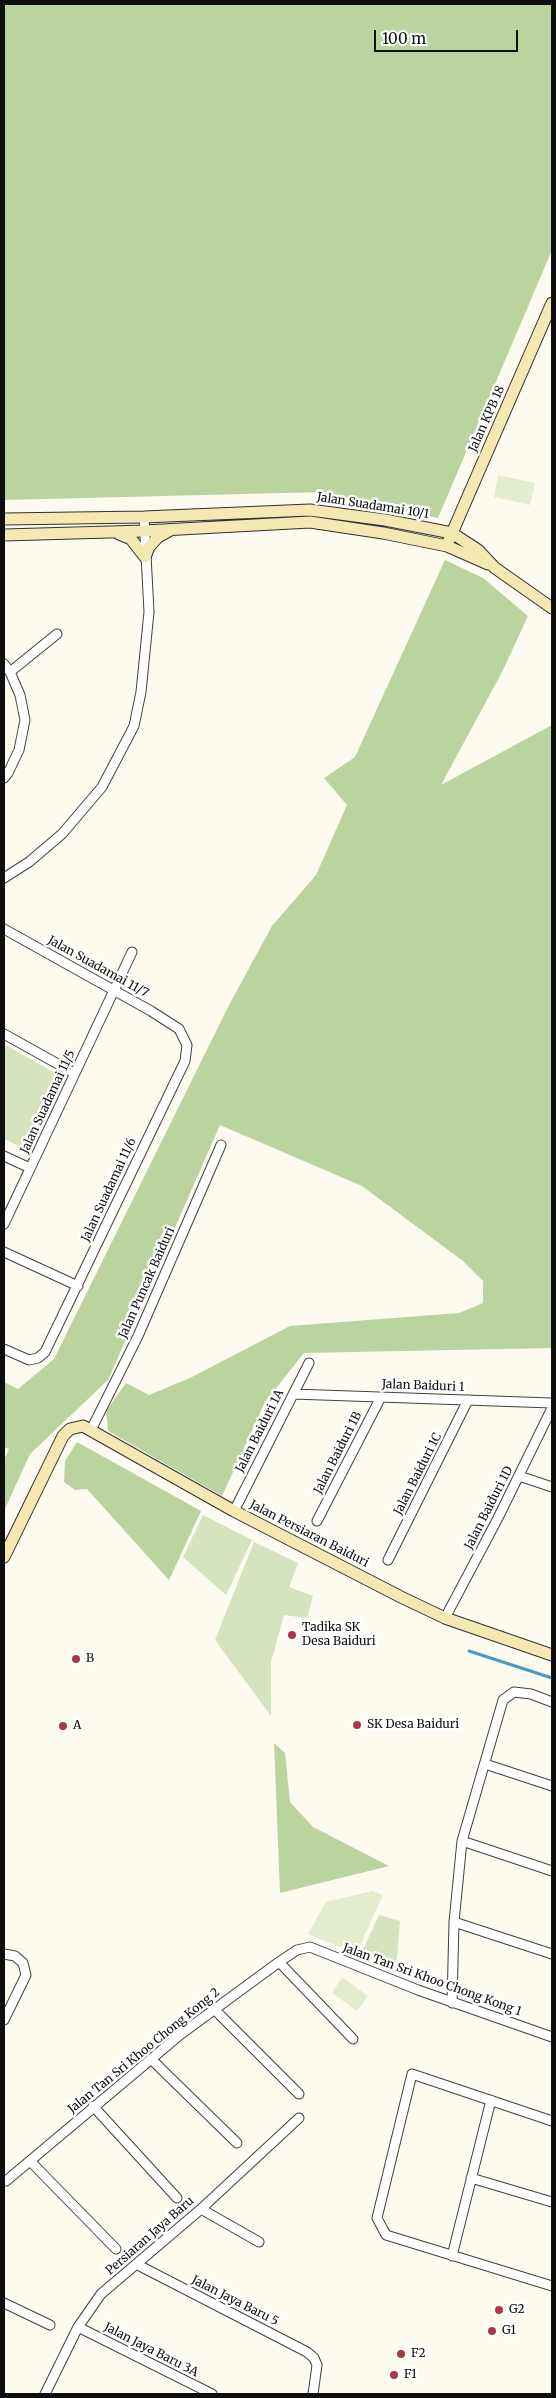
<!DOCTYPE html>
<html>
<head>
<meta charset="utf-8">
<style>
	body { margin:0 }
	#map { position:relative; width:556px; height:2398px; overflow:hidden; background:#fdfaf0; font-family:Merriweather,serif }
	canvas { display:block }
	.frame { position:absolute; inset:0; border:5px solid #0e0e0e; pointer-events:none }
	.scale { position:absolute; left:374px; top:30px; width:144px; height:22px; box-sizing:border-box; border:2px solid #0e0e0e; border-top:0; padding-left:6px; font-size:15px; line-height:18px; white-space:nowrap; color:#0e0e0e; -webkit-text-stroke:4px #fff; paint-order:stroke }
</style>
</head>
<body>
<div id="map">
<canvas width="556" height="2398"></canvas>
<div class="frame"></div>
<div class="scale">100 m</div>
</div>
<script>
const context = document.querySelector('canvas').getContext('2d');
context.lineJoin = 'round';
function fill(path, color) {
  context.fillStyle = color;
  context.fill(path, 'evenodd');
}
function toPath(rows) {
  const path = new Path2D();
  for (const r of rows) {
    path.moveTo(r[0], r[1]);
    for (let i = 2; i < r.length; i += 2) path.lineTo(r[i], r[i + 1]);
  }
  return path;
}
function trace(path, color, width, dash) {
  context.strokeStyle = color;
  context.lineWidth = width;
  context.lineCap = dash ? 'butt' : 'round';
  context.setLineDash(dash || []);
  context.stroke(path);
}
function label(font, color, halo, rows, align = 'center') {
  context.font = font + ' Merriweather,serif';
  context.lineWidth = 5;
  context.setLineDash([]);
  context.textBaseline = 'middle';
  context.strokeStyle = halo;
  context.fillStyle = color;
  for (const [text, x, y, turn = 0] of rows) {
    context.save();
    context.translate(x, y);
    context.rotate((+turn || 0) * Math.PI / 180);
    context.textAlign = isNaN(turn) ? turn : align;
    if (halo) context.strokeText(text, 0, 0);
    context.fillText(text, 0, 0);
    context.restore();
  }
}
const green = toPath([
	[4,1044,62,1077,26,1149,4,1139],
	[203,1515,252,1540,226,1595,183,1557],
	[254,1542,298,1563,289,1587,313,1596,307,1618,284,1615,271,1662,271,1716,215,1640],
	[379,1915,400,1921,396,1970,360,1956]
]);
const forest = toPath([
	[4,4,552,4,552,250,438,518,323,492,4,500],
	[445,560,483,578,528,616,502,672,441,785,552,725,552,1348,304,1353,265,1402,222,1496,108,1431,106,1411,126,1383,149,1395,190,1378,290,1326,459,1313,483,1303,483,1281,463,1261,362,1186,220,1125,108,1380,30,1454,4,1511,4,1460,9,1449,4,1447,4,1382,18,1389,54,1359,229,1005,272,926,316,875,347,805,324,778,355,757],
	[77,1442,201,1511,169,1580,87,1489,75,1490,64,1482,65,1461],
	[274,1743,285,1753,290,1802,313,1827,389,1866,280,1893]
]);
const pitch = toPath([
	[498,475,535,483,530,505,494,497],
	[372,1891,383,1895,356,1954,308,1934,326,1902],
	[342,1977,368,1996,357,2011,332,1993]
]);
const stream = toPath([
	[469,1651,552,1678]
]);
const street = toPath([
	[4,664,10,672,20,695,25,720,19,750,8,773,4,778],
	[10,672,57,634],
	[4,878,29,862,62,834,102,787,134,726,141,692,149,612,144,517],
	[4,929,151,1011,179,1029,187,1045,185,1061,45,1352,38,1358,29,1360,4,1349],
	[4,1034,74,1073],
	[4,1156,30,1168],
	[4,1224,132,952],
	[4,1252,78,1286],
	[293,1394,552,1403],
	[91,1430,138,1336,221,1145],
	[519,1476,552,1487],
	[234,1511,309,1363],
	[317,1521,381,1397],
	[388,1560,468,1400],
	[445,1618,498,1518,552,1408],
	[485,1764,552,1786],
	[462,1841,552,1871],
	[454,1922,552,1954],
	[4,1954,15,1956,23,1963,26,1975,4,2020],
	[279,1962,353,2039],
	[452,2003,454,1922,462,1841,503,1700,514,1692,531,1694,552,1702],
	[214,2009,299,2094],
	[151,2059,237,2143],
	[93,2106,177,2198],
	[552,2121,412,2074,377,2218,386,2235,552,2286],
	[30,2161,116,2249],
	[471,2178,552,2202],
	[6,2181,181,2034,279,1962,297,1950,310,1947,418,1990,552,2037],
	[201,2209,259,2242],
	[452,2256,491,2100],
	[136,2264,307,2352,314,2358,317,2365,313,2394],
	[4,2303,50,2325],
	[78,2327,212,2394],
	[45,2394,78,2327,101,2294,201,2209,299,2118]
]);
const secondary = toPath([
	[4,519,144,517,310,510,385,520,452,533,478,550,495,568,552,608],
	[119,534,131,539,145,557],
	[4,535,144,531,310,522,383,533,447,546,488,564],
	[449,540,552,303],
	[145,557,149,547,158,537,169,531],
	[4,1557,63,1436,70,1429,83,1426,234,1511,401,1597,445,1618,552,1655]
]);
const markers = [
	[292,1635,5,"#ad3746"],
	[76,1659,5,"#ad3746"],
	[357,1725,5,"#ad3746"],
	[63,1726,5,"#ad3746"],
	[499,2310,5,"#ad3746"],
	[492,2331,5,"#ad3746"],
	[401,2354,5,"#ad3746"],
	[394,2375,5,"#ad3746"]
];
const streetNames = [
	["Jalan KPB 18",487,419,-66],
	["Jalan Suadamai 10/1",373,506,9],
	["Jalan Suadamai 11/7",98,967,29],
	["Jalan Suadamai 11/5",48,1102,-65],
	["Jalan Suadamai 11/6",109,1190,-65],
	["Jalan Puncak Baiduri",147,1283,-66],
	["Jalan Baiduri 1",423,1386,2],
	["Jalan Baiduri 1A",260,1431,-63],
	["Jalan Baiduri 1B",338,1453,-63],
	["Jalan Baiduri 1C",418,1474,-63],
	["Jalan Baiduri 1D",489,1508,-63],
	["Jalan Persiaran Baiduri",309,1534,27],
	["Jalan Tan Sri Khoo Chong Kong 1",432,1980,20],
	["Jalan Tan Sri Khoo Chong Kong 2",144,2051,-39],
	["Persiaran Jaya Baru",150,2236,-41],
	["Jalan Jaya Baru 5",235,2301,27],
	["Jalan Jaya Baru 3A",151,2350,27]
];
const poiNames = [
	["Tadika SK",302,1628],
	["Desa Baiduri",302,1642],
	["B",86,1659],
	["SK Desa Baiduri",367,1725],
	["A",73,1726],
	["G2",509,2310],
	["G1",502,2331],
	["F2",411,2354],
	["F1",404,2375]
];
fill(green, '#d5e4be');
fill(forest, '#bad39f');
fill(pitch, '#e4ecce');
trace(stream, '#4b99bd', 3);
trace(street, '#414141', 11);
trace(secondary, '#303030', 13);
trace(street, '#fff', 9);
trace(secondary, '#f5e8b3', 11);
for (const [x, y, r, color] of markers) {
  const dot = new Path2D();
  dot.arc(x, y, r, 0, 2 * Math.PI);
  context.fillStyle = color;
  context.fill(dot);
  trace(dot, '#fff', 2);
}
label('12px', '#0e0e0e', '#fff', streetNames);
label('12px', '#0e0e0e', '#fff', poiNames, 'left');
</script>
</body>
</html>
